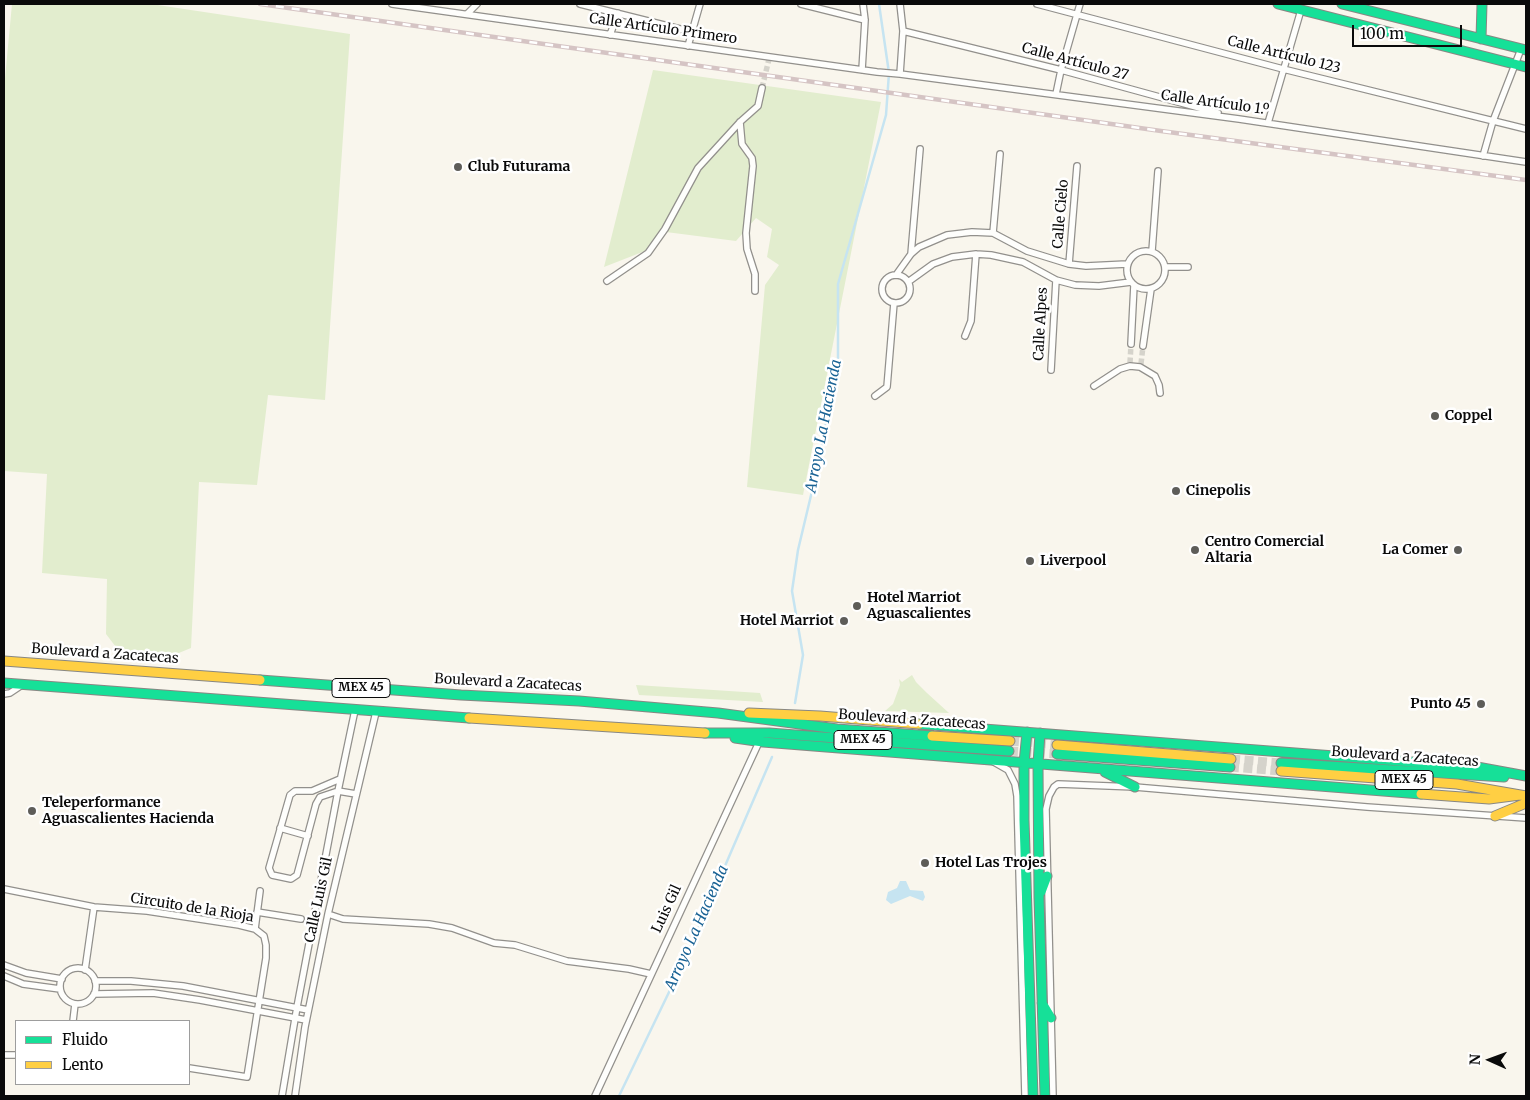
<!DOCTYPE html>
<html>
<head>
<meta charset="utf-8">
<style>
	body { margin:0 }
	#map { position:relative; width:1530px; height:1100px; overflow:hidden; background:#f9f6ed; font-family:Merriweather,serif }
	canvas { display:block }
	.frame { position:absolute; inset:0; border:5px solid #0a0a0a; pointer-events:none }
	.legend { position:absolute; left:15px; top:1020px; width:175px; height:65px; box-sizing:border-box; background:#fff; border:1px solid #9d9d9d; margin:0; padding:6px 9px; list-style:none; font-size:15px; color:#0a0a0a }
	.legend li { display:flex; align-items:center; gap:10px; height:25px }
	.legend b { width:25px; border:1px solid #9d9d9d }
	.north { position:absolute; left:1465px; top:1035px; width:50px; height:50px; -webkit-text-stroke:4px #fff; paint-order:stroke; rotate:272deg; font-size:14px; font-weight:700; line-height:20px; text-align:center; color:#0a0a0a }
	.north::after { content:''; display:block; margin:auto; width:18px; height:22px; background:#0a0a0a; clip-path:polygon(50% 0,100% 100%,50% 72%,0 100%) }
	.scale { position:absolute; left:1352px; top:25px; width:110px; height:22px; box-sizing:border-box; border:2px solid #0a0a0a; border-top:0; padding-left:6px; font-size:15px; line-height:18px; white-space:nowrap; color:#0a0a0a; -webkit-text-stroke:4px #fff; paint-order:stroke }
</style>
</head>
<body>
<div id="map">
<canvas width="1530" height="1100"></canvas>
<div class="frame"></div>
<ul class="legend">
<li><b style="height:6px;background:#16e098"></b>Fluido</li>
<li><b style="height:6px;background:#ffcf43"></b>Lento</li>
</ul>
<div class="north">N</div>
<div class="scale">100 m</div>
</div>
<script>
const context = document.querySelector('canvas').getContext('2d');
context.lineJoin = 'round';
function fill(path, color) {
  context.fillStyle = color;
  context.fill(path, 'evenodd');
}
function toPath(rows) {
  const path = new Path2D();
  for (const r of rows) {
    if (r.length === 3) {
      path.moveTo(r[0] + r[2], r[1]);
      path.arc(r[0], r[1], r[2], 0, 2 * Math.PI);
      continue;
    }
    path.moveTo(r[0], r[1]);
    for (let i = 2; i < r.length; i += 2) path.lineTo(r[i], r[i + 1]);
  }
  return path;
}
function trace(path, color, width, dash) {
  context.strokeStyle = color;
  context.lineWidth = width;
  context.lineCap = dash ? 'butt' : 'round';
  context.setLineDash(dash || []);
  context.stroke(path);
}
function label(font, color, halo, rows, align = 'center') {
  context.font = font + ' Merriweather,serif';
  context.lineWidth = 5;
  context.setLineDash([]);
  context.textBaseline = 'middle';
  context.strokeStyle = halo;
  context.fillStyle = color;
  for (const [text, x, y, turn = 0] of rows) {
    context.save();
    context.translate(x, y);
    context.rotate((+turn || 0) * Math.PI / 180);
    context.textAlign = isNaN(turn) ? turn : align;
    if (halo) context.strokeText(text, 0, 0);
    context.fillText(text, 0, 0);
    context.restore();
  }
}
const green = toPath([
	[12,4,151,4,350,34,325,400,268,395,257,485,199,482,191,648,169,657,143,657,119,651,106,634,107,579,42,573,47,474,4,471,4,89],
	[653,70,881,102,803,495,747,487,765,285,779,265,767,257,772,229,756,218,736,241,666,232,645,251,604,267],
	[912,675,916,682,927,693,949,713,885,711,893,704,900,685,899,679,902,682],
	[636,685,760,693,763,702,639,695]
]);
const water = toPath([
	[900,881,906,881,910,890,923,891,925,897,923,901,910,896,891,904,886,900,888,892,897,888]
]);
const stream = toPath([
	[795,703,803,655,792,591,798,550,818,466,838,359,838,284,886,115,889,73,879,4],
	[619,1096,684,961,772,757]
]);
const streetTunnel = toPath([
	[762,88,769,59],
	[1130,363,1131,344],
	[1141,364,1143,346]
]);
const primaryTunnel = toPath([
	[1010,741,1057,745],
	[1009,751,1057,754],
	[1231,759,1281,763],
	[1230,767,1281,771]
]);
const street = toPath([
	[392,4,877,72,900,74,1239,119,1526,162],
	[580,4,692,32],
	[801,4,865,20],
	[900,4,903,31,900,74],
	[1037,4,1283,69,1526,129],
	[467,14,477,4],
	[903,31,1061,70,1218,113],
	[610,35,618,13],
	[688,46,700,4],
	[862,70,865,20,863,4],
	[1056,94,1061,70,1080,4],
	[740,122,742,144,752,158,753,166,746,233,747,249,755,274,755,291],
	[1268,123,1301,10],
	[1483,156,1493,121,1521,49],
	[993,233,1000,154],
	[1146,270,19],
	[1152,251,1158,171],
	[911,254,920,149],
	[1069,264,1077,166],
	[1165,267,1188,267],
	[896,275,911,254,919,247,947,235,972,232,993,233,1027,251,1069,264,1086,266,1127,264],
	[896,289,14],
	[607,281,648,253,665,229,698,168,740,122,758,106,762,88],
	[908,282,933,264,952,257,976,254,991,255,1023,262,1056,280,1075,285,1099,286,1131,282],
	[965,336,971,321,976,254],
	[1131,344,1134,285],
	[1143,346,1151,289],
	[1051,370,1056,280],
	[1094,386,1120,369,1130,366,1140,367,1155,376,1159,385,1160,393],
	[875,396,887,387,894,303],
	[4,694,10,693,22,685],
	[994,762,1008,770,1015,784,1017,796,1025,1096],
	[340,779,312,791,295,791,290,795,269,868,272,875,291,879,297,875,316,804,320,797,338,791,356,794],
	[280,828,308,836],
	[4,889,94,907,147,911,239,925,255,929,264,936,266,945,266,958,247,1077,189,1068],
	[257,912,301,919],
	[328,914,343,919,429,924,452,928,494,943,515,945,567,961,629,969,651,974],
	[255,929,260,891],
	[4,965,26,973,62,979],
	[78,986,18],
	[85,970,94,907],
	[4,976,23,984,60,989],
	[95,981,131,981,183,986,308,1010],
	[94,994,153,993,200,1000,306,1020],
	[73,1021,75,1004],
	[4,1055,16,1055],
	[282,1096,297,1007,338,791,355,710],
	[295,1096,305,1027,328,914,376,712],
	[595,1096,760,740],
	[1053,1096,1046,809,1049,796,1054,787,1058,784,1135,787,1367,807,1526,818]
]);
const fast = toPath([
	[1278,4,1526,67],
	[1342,4,1526,50],
	[1481,39,1482,4],
	[260,680,461,695,579,701,718,713,837,729,932,736],
	[4,683,469,718],
	[919,724,1477,767,1526,776],
	[1027,732,1024,763,1024,820,1033,1096],
	[705,733,769,733,1009,751],
	[1040,733,1038,764,1039,897,1045,1096],
	[735,738,763,742,1421,794],
	[1057,754,1230,767],
	[1281,763,1504,777],
	[1105,772,1135,787],
	[1041,892,1047,876],
	[1042,1003,1051,1018]
]);
const slow = toPath([
	[4,661,260,680],
	[749,713,820,716,919,724],
	[469,718,705,733],
	[932,736,1010,741],
	[1057,745,1231,759],
	[1281,771,1457,784,1526,796],
	[1421,794,1489,799,1520,795],
	[1495,816,1526,803]
]);
const rail = toPath([
	[260,4,1161,131,1526,180]
]);
const markers = [
	[458,167,5,"#5e5d59"],
	[1435,416,5,"#5e5d59"],
	[1176,491,5,"#5e5d59"],
	[1195,550,5,"#5e5d59"],
	[1458,550,5,"#5e5d59"],
	[1030,561,5,"#5e5d59"],
	[857,606,5,"#5e5d59"],
	[844,621,5,"#5e5d59"],
	[1481,704,5,"#5e5d59"],
	[32,811,5,"#5e5d59"],
	[925,863,5,"#5e5d59"]
];
const shields = [
	[361,688,58],
	[863,740,58],
	[1404,780,58]
];
const shieldNames = [
	["MEX 45",361,688],
	["MEX 45",863,740],
	["MEX 45",1404,780]
];
const streetNames = [
	["Calle Artículo Primero",663,29,8],
	["Calle Artículo 123",1284,55,14],
	["Calle Artículo 27",1075,62,15],
	["Calle Artículo 1.º",1215,103,8],
	["Calle Cielo",1061,214,-85],
	["Calle Alpes",1041,324,-87],
	["Boulevard a Zacatecas",105,654,4],
	["Boulevard a Zacatecas",508,683,3],
	["Boulevard a Zacatecas",912,720,4],
	["Boulevard a Zacatecas",1405,757,4],
	["Calle Luis Gil",319,900,-78],
	["Circuito de la Rioja",192,908,9],
	["Luis Gil",667,909,-65]
];
const poiNames = [
	["Club Futurama",468,167],
	["Coppel",1445,416],
	["Cinepolis",1186,491],
	["Centro Comercial",1205,542],
	["Altaria",1205,558],
	["La Comer",1448,550,"right"],
	["Liverpool",1040,561],
	["Hotel Marriot",867,598],
	["Aguascalientes",867,614],
	["Hotel Marriot",834,621,"right"],
	["Punto 45",1471,704,"right"],
	["Teleperformance",42,803],
	["Aguascalientes Hacienda",42,819],
	["Hotel Las Trojes",935,863]
];
const waterNames = [
	["Arroyo La Hacienda",824,426,-79],
	["Arroyo La Hacienda",697,928,-66]
];
fill(green, '#e2edce');
fill(water, '#c6e4f1');
trace(stream, '#c6e4f1', 2.5);
trace(streetTunnel, '#d5d3cb', 5.5, [5.5, 3]);
trace(primaryTunnel, '#d5d3cb', 9, [9, 4.5]);
trace(street, '#92908c', 8);
trace(fast, '#888783', 11);
trace(slow, '#888783', 11);
trace(street, '#fefefc', 5.5);
trace(fast, '#16e098', 9);
trace(slow, '#ffcf43', 9);
trace(rail, '#d5c4c4', 4.5);
trace(rail, '#fff', 2.5, [8]);
for (const [x, y, r, color] of markers) {
  const dot = new Path2D();
  dot.arc(x, y, r, 0, 2 * Math.PI);
  context.fillStyle = color;
  context.fill(dot);
  trace(dot, '#fff', 2);
}
for (const [x, y, w] of shields) {
  const box = new Path2D();
  box.roundRect(x - w / 2, y - 9.5, w, 19, 4);
  context.fillStyle = '#fff';
  context.fill(box);
  trace(box, '#0a0a0a', 1);
}
label('bold 12px', '#0a0a0a', null, shieldNames);
label('14px', '#0a0a0a', '#fff', streetNames);
label('bold 14px', '#0a0a0a', '#fff', poiNames, 'left');
label('italic 15px', '#1a6395', '#fff', waterNames);
</script>
</body>
</html>
